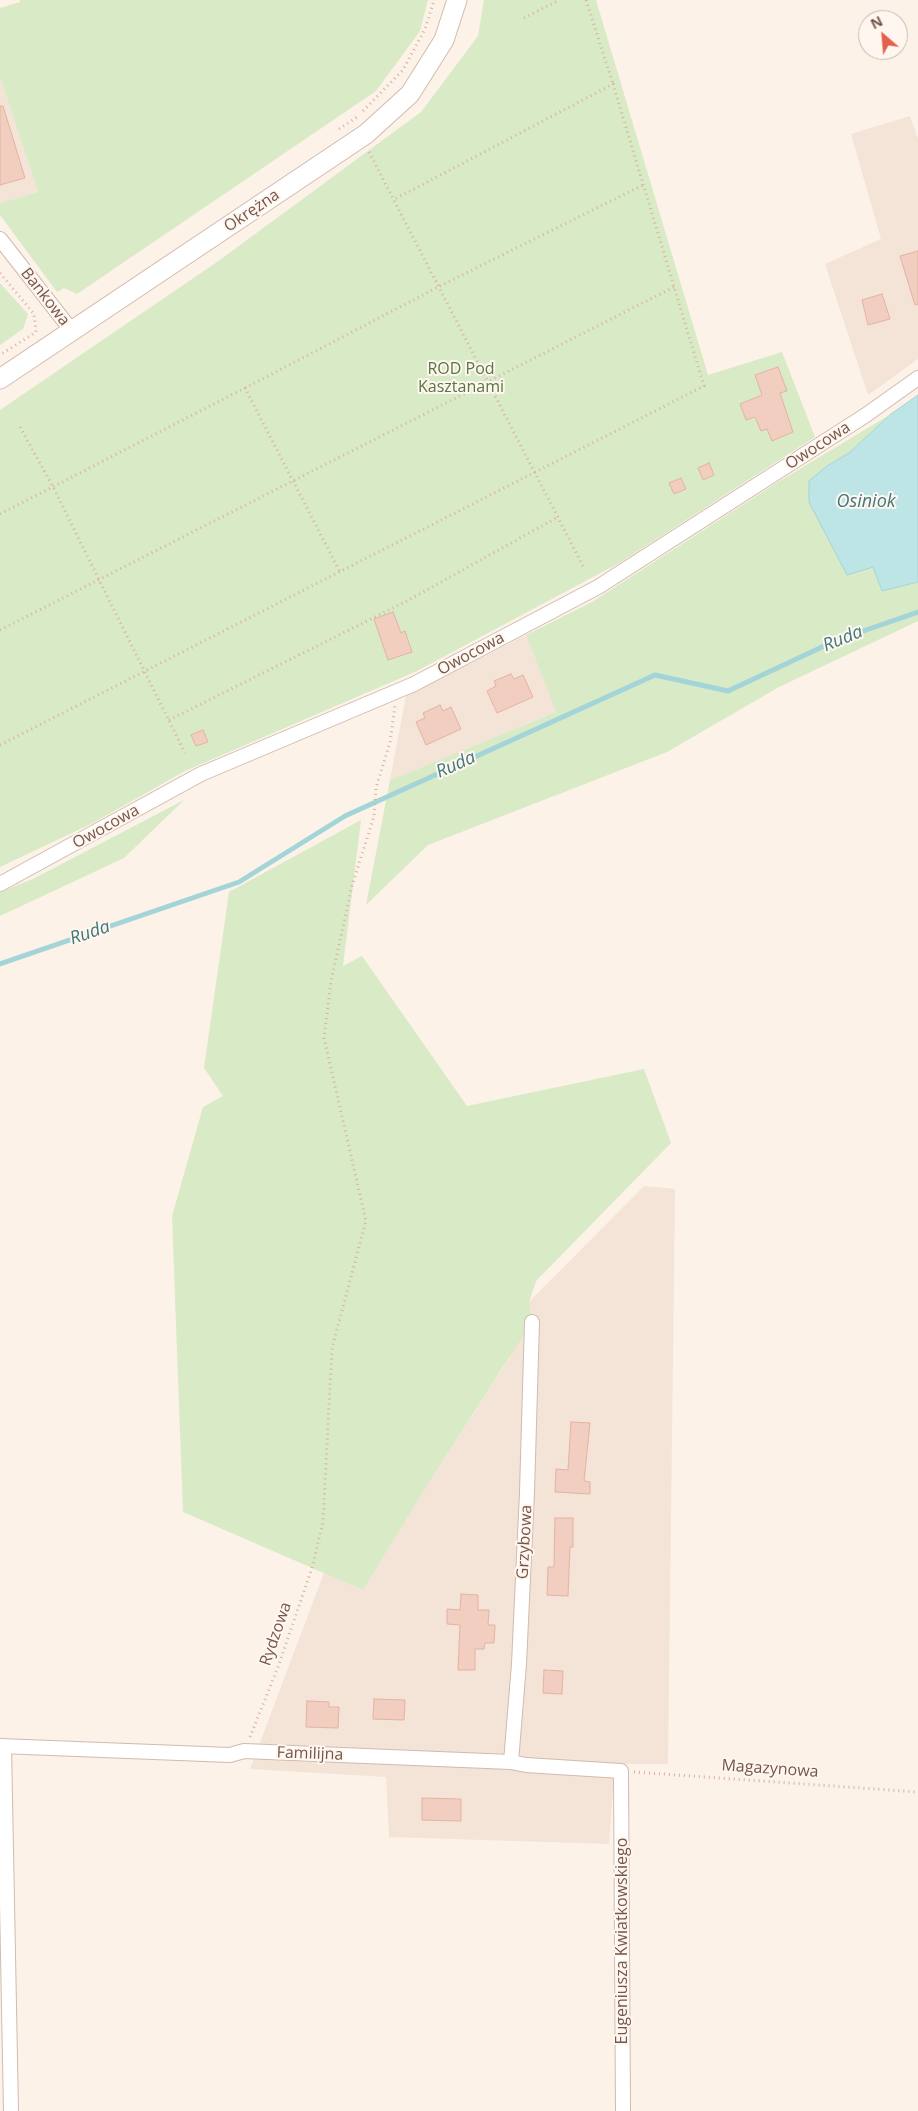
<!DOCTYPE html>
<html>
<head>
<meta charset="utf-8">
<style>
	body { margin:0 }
	#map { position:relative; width:918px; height:2111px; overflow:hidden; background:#fcf2e8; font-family:"Open Sans",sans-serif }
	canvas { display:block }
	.north { position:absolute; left:858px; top:10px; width:50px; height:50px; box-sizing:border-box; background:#fff7ef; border:1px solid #c8b7ae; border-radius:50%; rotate:333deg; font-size:14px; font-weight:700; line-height:20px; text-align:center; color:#76574c }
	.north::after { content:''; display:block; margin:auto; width:18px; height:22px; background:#e46150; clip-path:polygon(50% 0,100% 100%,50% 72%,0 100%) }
</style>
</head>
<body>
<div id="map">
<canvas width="918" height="2111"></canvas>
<div class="north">N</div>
</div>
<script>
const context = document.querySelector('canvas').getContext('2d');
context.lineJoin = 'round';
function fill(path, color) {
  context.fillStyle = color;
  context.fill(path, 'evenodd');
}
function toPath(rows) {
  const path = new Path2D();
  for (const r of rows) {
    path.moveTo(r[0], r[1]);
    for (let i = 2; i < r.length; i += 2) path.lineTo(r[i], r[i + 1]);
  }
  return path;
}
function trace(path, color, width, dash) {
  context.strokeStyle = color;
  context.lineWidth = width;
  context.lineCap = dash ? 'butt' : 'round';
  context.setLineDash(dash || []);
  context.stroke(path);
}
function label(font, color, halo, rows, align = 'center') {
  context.font = font + ' "Open Sans",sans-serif';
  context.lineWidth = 4;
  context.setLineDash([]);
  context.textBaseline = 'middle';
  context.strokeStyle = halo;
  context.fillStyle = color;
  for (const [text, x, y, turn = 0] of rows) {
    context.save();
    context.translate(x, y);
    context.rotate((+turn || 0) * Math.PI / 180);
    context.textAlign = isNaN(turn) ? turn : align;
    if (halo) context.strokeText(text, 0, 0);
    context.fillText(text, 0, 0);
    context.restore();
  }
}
const residential = toPath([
	[0,77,38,192,0,203],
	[910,116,918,139,918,359,868,395,825,264,881,239,851,134],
	[526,635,556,712,390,780,406,696],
	[644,1186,675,1189,668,1764,615,1764,609,1844,389,1837,386,1777,250,1769,324,1573,363,1590,430,1481,509,1359,529,1302]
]);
const green = toPath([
	[20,0,428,0,420,31,376,91,77,294,64,288,57,292,0,215,0,203,38,192,0,77,0,8,20,2],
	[484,0,596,0,708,375,782,352,815,437,621,562,417,671,185,771,93,823,0,867,0,410,217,262,421,112,478,36],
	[0,283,28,314,23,329,0,345],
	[891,414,849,453,827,466,858,571,873,567,882,591,918,582,918,621,779,687,667,752,428,845,366,905,390,780,556,712,526,635,592,602,778,482],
	[184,800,124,858,0,916,0,892,33,879],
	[361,820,343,966,362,956,467,1106,644,1069,671,1143,536,1281,529,1302,532,1322,430,1481,363,1590,183,1512,172,1216,203,1107,223,1096,204,1068,229,892]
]);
const water = toPath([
	[918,395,918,582,882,591,873,567,847,575,809,502,809,481,827,466,849,453,891,414,918,395]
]);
const stream = toPath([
	[0,964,239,882,345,816,655,675,728,691,837,640,918,612]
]);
const building = toPath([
	[0,106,3,106,25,178,0,185,0,106],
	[918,251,918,304,915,305,900,256,918,251],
	[882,294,890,319,868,325,862,300,882,294],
	[778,367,787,391,780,393,793,432,772,441,767,429,761,431,755,417,746,420,740,404,762,395,755,375,778,367],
	[709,463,714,475,703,480,698,468,709,463],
	[681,478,686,489,674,494,669,483,681,478],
	[393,612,401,633,405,631,412,652,388,660,374,619,393,612],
	[511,674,514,679,523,675,533,697,497,713,487,691,496,686,494,681,511,674],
	[440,705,443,711,451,707,461,729,426,745,416,722,425,718,423,713,440,705],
	[203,730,208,742,196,746,191,735,203,730],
	[571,1422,590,1423,584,1481,590,1482,590,1494,555,1492,556,1469,568,1470,571,1422],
	[555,1518,573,1518,573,1547,570,1547,568,1596,547,1595,548,1567,554,1567,555,1518],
	[461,1594,478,1595,478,1610,489,1610,488,1625,495,1625,494,1643,485,1643,484,1649,475,1649,475,1670,458,1670,460,1625,447,1624,447,1609,460,1610,461,1594],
	[544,1670,563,1671,562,1694,543,1693,544,1670],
	[374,1699,405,1700,404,1720,373,1719,374,1699],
	[307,1701,329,1702,329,1707,339,1707,338,1728,306,1727,307,1701],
	[422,1798,461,1799,461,1821,422,1820,422,1798]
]);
const path = toPath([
	[586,0,613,84],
	[524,18,559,0],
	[363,111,403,70,425,29,434,0],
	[339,129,357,117],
	[369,152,584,568],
	[0,273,34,314,36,332,0,355],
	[245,388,440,286,643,185],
	[20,427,53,487,185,753],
	[0,514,245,388,340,572],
	[0,630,674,287],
	[169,720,407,601,558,517],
	[0,745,704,386,613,84,395,199],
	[250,1737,278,1667,312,1568,323,1522,332,1348,366,1221,324,1038,331,981,352,886,374,816,376,788,390,742,395,706],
	[634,1772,918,1792]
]);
const street = toPath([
	[0,239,72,331],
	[0,884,201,774,414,684,598,587,866,415,918,378],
	[0,1746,230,1755,244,1751,511,1762,526,1765,621,1771,623,2111],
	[4,1746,11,2111],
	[511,1762,519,1664,527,1492,532,1322]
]);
const secondary = toPath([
	[0,379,366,134,410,94,444,40,457,0]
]);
const streetNames = [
	["Okrężna",252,211,-34],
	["Bankowa",45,297,52],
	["Owocowa",818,446,-33],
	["Owocowa",471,654,-28],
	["Owocowa",106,827,-29],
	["Grzybowa",525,1542,-87],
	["Rydzowa",276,1634,-71],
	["Familijna",310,1754,2],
	["Magazynowa",770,1769,4],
	["Eugeniusza Kwiatkowskiego",622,1941,-90]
];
const parkNames = [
	["ROD Pod",461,369],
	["Kasztanami",461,387]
];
const waterNames = [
	["Osiniok",866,502],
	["Ruda",843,639,-22],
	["Ruda",456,765,-24],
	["Ruda",90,933,-19]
];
fill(residential, '#f4e3d7');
fill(green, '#d9eac6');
fill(water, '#bde5e6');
trace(water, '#a3d5d8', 1);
trace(stream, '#a3d5d8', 5);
fill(building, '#f1cec0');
trace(building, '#e4b3a1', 1);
trace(street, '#d0bbb0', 16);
trace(secondary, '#d3bbae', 21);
trace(path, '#d7b1a3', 3, [1, 4]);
trace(street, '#fff', 14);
trace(secondary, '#fff', 19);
label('16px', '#76574c', '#fff7ef', streetNames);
label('16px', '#577641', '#fff7ef', parkNames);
label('italic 18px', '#40787b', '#fff7ef', waterNames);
</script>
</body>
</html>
